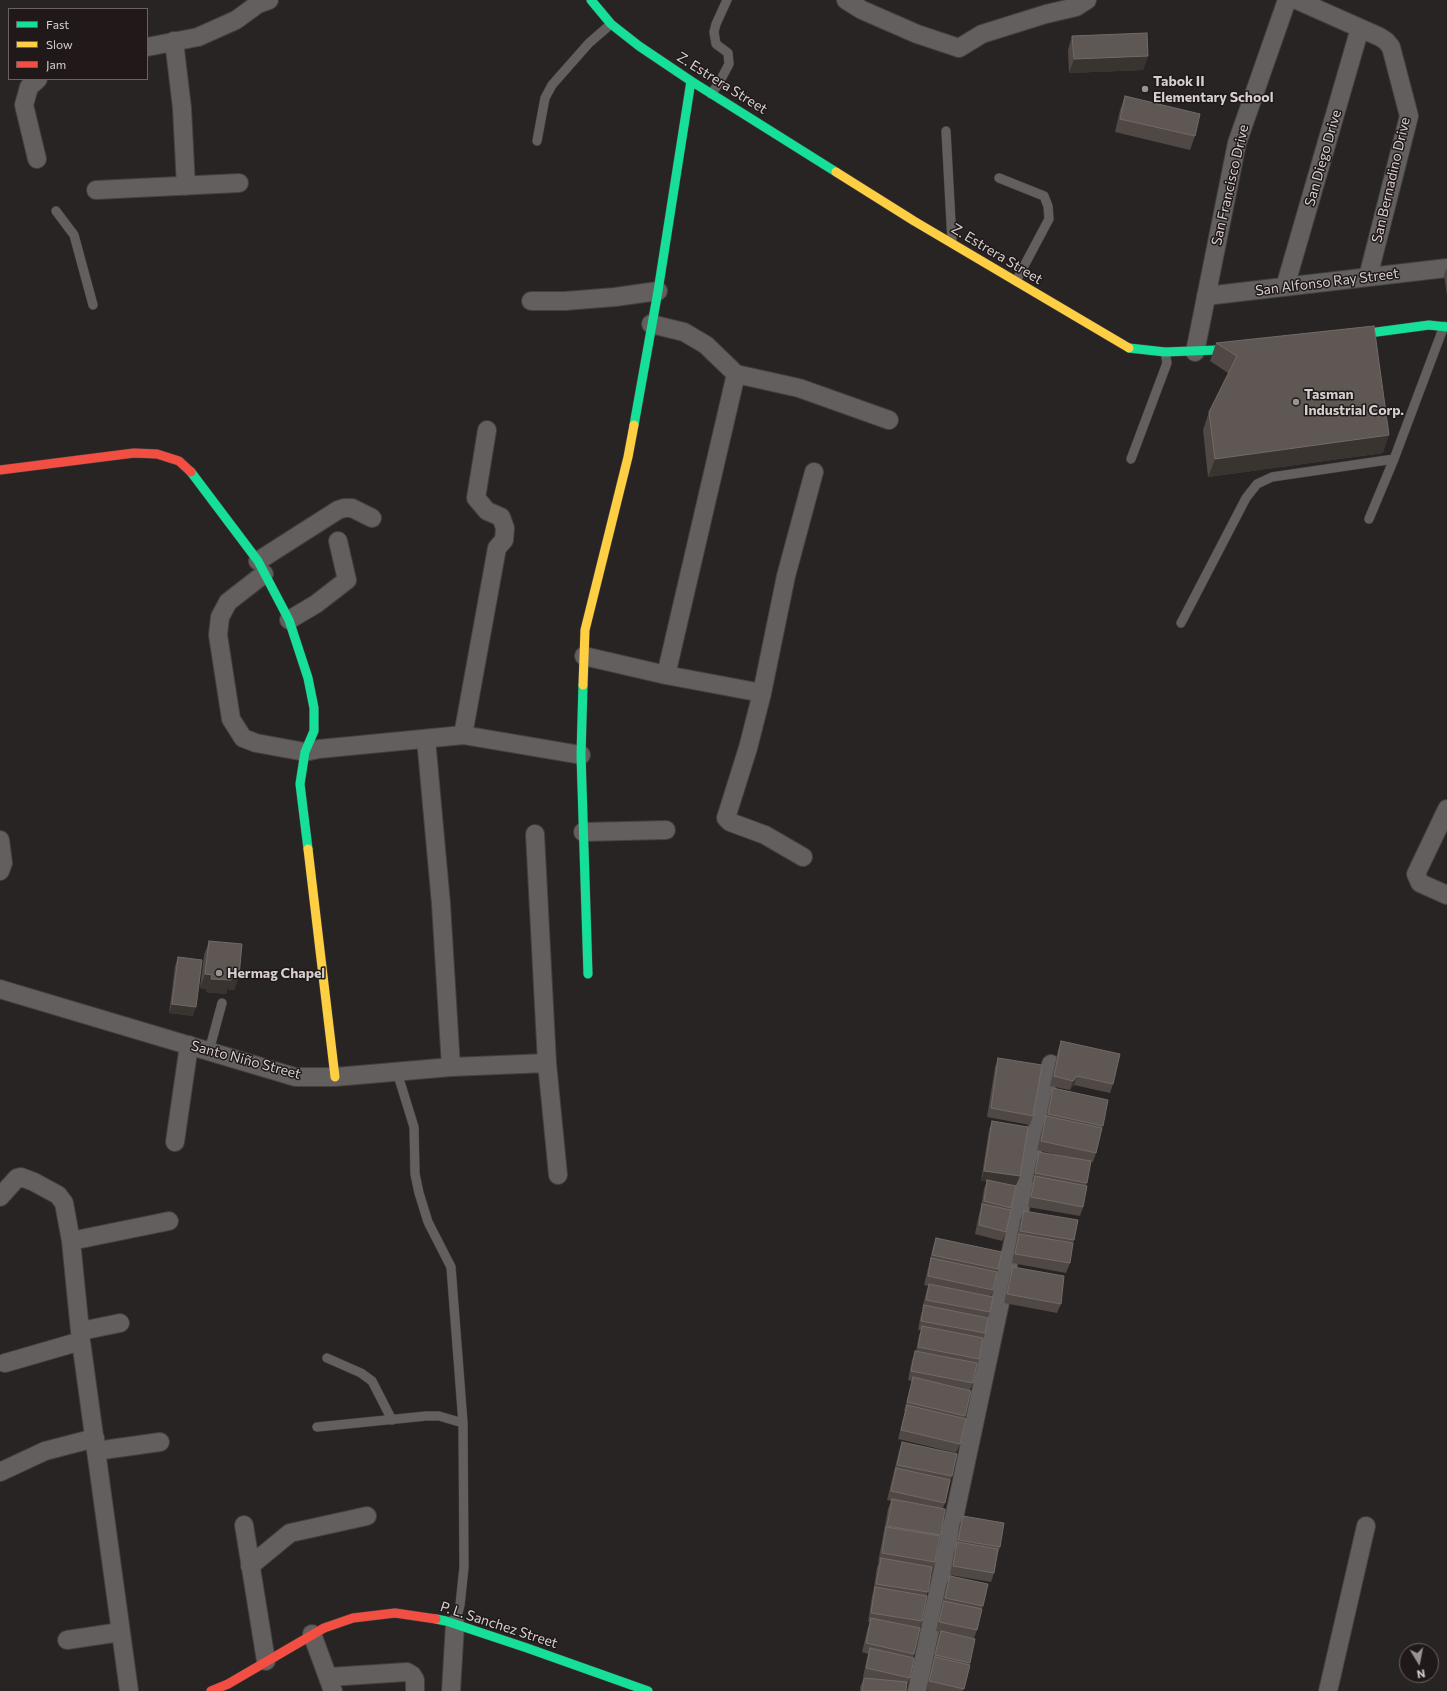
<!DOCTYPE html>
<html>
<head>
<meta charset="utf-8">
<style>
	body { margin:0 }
	#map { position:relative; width:1447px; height:1691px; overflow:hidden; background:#282424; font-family:Commissioner,sans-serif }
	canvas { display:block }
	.legend { position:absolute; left:8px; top:8px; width:140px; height:72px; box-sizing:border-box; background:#211919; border:1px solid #696262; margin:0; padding:5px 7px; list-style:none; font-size:12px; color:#d5d0cf }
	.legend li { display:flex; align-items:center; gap:8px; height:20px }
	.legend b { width:20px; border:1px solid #696262 }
	.north { position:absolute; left:1399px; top:1643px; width:40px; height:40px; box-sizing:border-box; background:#211919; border:1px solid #696262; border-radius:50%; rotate:170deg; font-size:11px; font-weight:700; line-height:16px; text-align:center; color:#d5d0cf }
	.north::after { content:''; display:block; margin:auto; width:14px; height:18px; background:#989493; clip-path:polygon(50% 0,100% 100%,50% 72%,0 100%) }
</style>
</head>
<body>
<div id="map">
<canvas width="1447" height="1691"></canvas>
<ul class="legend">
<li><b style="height:5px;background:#16e098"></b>Fast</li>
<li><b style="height:5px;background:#ffcf43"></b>Slow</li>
<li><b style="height:5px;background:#f24e42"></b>Jam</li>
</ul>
<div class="north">N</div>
</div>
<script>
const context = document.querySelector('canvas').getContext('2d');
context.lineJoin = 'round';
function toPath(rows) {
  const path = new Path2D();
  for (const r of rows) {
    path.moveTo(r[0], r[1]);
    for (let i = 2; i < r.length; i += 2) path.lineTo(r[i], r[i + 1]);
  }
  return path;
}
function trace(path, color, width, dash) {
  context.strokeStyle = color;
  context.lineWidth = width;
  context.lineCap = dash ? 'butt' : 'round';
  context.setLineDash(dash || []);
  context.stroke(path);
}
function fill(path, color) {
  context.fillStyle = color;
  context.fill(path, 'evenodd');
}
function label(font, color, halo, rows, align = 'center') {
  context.font = font + ' Commissioner,sans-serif';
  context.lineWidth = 3;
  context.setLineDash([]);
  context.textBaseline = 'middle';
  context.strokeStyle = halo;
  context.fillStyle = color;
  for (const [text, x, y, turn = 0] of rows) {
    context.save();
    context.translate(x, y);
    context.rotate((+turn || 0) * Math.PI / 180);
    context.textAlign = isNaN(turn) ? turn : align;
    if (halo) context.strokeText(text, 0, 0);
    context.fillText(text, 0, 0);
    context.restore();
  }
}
const lane = toPath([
	[711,94,719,83,729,64,728,53,716,44,714,32,716,24,727,0],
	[946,131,952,241],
	[537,141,545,98,552,85,589,43,611,24],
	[999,178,1044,196,1048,206,1049,219,1016,281],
	[56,211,74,235,93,305],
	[1131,459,1167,363,1165,352],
	[1369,519,1394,459,1444,326],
	[1181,623,1246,498,1257,484,1272,477,1394,459],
	[209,1051,222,1003],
	[397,1072,414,1127,415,1174,419,1193,428,1222,451,1267,463,1423,464,1567,460,1605,455,1624],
	[327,1358,361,1373,372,1381,392,1420],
	[317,1427,426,1416,439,1416,463,1423]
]);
const street = toPath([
	[846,0,862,10,917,34,959,48,982,34,1046,14,1076,7,1087,0],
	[1297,0,1380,37,1386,41,1391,47,1409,116,1368,277],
	[174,41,182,108,186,186],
	[147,47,198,37,236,20,258,4,269,0],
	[37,159,24,105,29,87,38,79],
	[96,190,239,183],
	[1285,287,1360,28],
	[1206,296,1447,268],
	[531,301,565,301,615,297,658,291],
	[651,324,684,332,706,345,736,374,799,388,889,420],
	[1195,352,1237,143,1287,0],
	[258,561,338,510,344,508,352,508,372,518],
	[264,574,228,602,220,617,218,635,231,719,243,738,256,743,305,752,319,749,463,735,581,755],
	[289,620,316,604,347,580,338,541],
	[584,656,666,675,762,693],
	[666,675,736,374],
	[463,735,497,548,504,540,505,528,501,517,487,511,476,498,487,430],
	[426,739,441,904,451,1067],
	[1447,809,1416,874,1420,883,1447,895],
	[583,832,666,830],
	[535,834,547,1063,558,1175],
	[0,840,3,863,0,871],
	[803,857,765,835,730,822,726,818,748,748,762,693,786,576,814,472],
	[0,989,295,1077,335,1077,451,1067,547,1063],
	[175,1142,189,1045],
	[0,1197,17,1178,21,1177,34,1182,58,1195,64,1203,71,1241,81,1341,129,1691],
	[71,1241,169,1221],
	[81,1331,120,1323],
	[5,1363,81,1341],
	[96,1451,160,1442],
	[0,1472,45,1451,95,1438],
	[244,1525,266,1661],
	[250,1566,290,1533,367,1516],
	[312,1634,333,1691],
	[67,1640,120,1632],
	[329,1677,407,1672,412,1675,415,1680,415,1691],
	[451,1691,455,1624],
	[917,1691,1051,1064],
	[1328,1691,1366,1526]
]);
const fast = toPath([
	[591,0,611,24,639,46,691,81,836,172],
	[1347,336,1429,325,1447,327],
	[1129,348,1165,352,1243,349],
	[634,425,658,291,691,81],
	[191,472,258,561,289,620,308,678,314,708,314,731,305,752,300,784,308,849],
	[583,685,581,755,588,974],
	[436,1619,446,1621,527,1648,648,1691]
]);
const slow = toPath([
	[836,172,914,221,1129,348],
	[583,685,585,630,628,457,634,425],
	[308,849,335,1077]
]);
const jam = toPath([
	[0,470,134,453,157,454,179,461,191,472],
	[211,1691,228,1684,324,1628,353,1618,395,1613,436,1619]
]);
const wall = toPath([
	[1072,36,1148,56,1143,70,1069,73,1068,50],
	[1125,96,1195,136,1190,150,1115,132,1120,110],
	[1447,268,1447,295,1444,275],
	[1374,326,1383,453,1208,477,1203,430,1209,412,1228,373,1210,361,1216,343],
	[209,941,239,976,234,990,227,989,226,994,206,992,207,989,200,988,204,955],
	[178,957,193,1016,169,1013,175,966],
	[1061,1041,1113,1084,1110,1093,1074,1085,1070,1090,1050,1086,1058,1050],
	[998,1058,1033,1116,1030,1125,987,1117,995,1067],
	[1053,1088,1103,1126,1101,1131,1096,1153,1093,1162,1091,1162,1086,1186,1083,1207,1080,1216,1028,1207,1033,1182,1032,1182,1036,1161,1039,1152,1072,1158,1037,1150,1043,1125,1046,1117,1050,1097],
	[992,1121,1020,1176,1016,1185,1007,1184,1016,1186,1010,1210,1006,1232,1002,1241,975,1234,979,1214,981,1207,984,1189,987,1181,981,1181,989,1130],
	[1024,1211,1074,1240,1073,1244,1070,1263,1066,1273,1012,1263,1020,1220],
	[936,1238,998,1269,993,1290,991,1296,990,1312,988,1318,985,1333,983,1340,979,1359,976,1368,973,1383,970,1390,960,1444,956,1453,898,1439,905,1411,904,1411,912,1381,908,1380,912,1360,916,1351,919,1335,921,1330,918,1330,921,1314,923,1309,922,1309,926,1293,928,1286,924,1285,933,1247],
	[1013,1267,1061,1304,1057,1313,1004,1303,1010,1276],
	[902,1442,952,1476,950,1482,945,1503,943,1508,941,1535,939,1538,935,1562,932,1571,931,1571,922,1621,920,1628,914,1654,913,1658,910,1678,906,1687,906,1691,860,1691,860,1687,864,1678,866,1678,863,1677,868,1654,862,1652,868,1627,870,1622,868,1622,872,1596,873,1593,877,1567,879,1562,878,1562,883,1536,888,1509,891,1501,887,1500,899,1451],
	[963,1516,1000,1547,998,1553,994,1573,991,1582,950,1575,954,1551,956,1547,959,1525],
	[950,1576,983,1606,981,1611,977,1630,974,1638,975,1639,963,1691,930,1691,926,1690,932,1664,937,1640,940,1632,936,1631,946,1585]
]);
const shadedWall = toPath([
	[1148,56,1143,70,1069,73,1074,59],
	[1389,435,1383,453,1208,477,1215,459],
	[205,974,212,975,207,989,200,988],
	[231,976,239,976,234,990,227,989,226,994,206,992,211,979],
	[172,1004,196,1007,193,1016,169,1013],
	[1077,1076,1074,1085,1070,1090,1073,1081],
	[984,1171,1020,1176,1016,1185,981,1181]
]);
const building = toPath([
	[1147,33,1148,56,1074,59,1072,36,1147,33],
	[1125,96,1200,114,1195,136,1120,119,1125,96],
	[1374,326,1389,435,1215,459,1209,412,1237,356,1216,343,1374,326],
	[209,941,242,944,239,976,231,976,231,980,211,979,212,975,205,974,209,941],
	[178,957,202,960,196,1007,172,1004,178,957],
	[1061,1041,1120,1054,1113,1084,1077,1076,1073,1081,1054,1076,1061,1041],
	[998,1058,1042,1065,1033,1116,991,1108,998,1058],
	[1053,1088,1108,1100,1103,1126,1048,1114,1053,1088],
	[1046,1116,1102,1128,1096,1153,1041,1141,1046,1116],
	[992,1121,1028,1127,1020,1176,984,1171,992,1121],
	[1039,1152,1091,1161,1087,1183,1035,1173,1039,1152],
	[1035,1176,1087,1186,1083,1207,1031,1197,1035,1176],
	[987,1180,1016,1186,1011,1208,984,1201,987,1180],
	[982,1204,1011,1210,1006,1232,979,1225,982,1204],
	[1024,1211,1078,1220,1074,1240,1020,1231,1024,1211],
	[1019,1234,1073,1243,1070,1263,1015,1254,1019,1234],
	[936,1238,1002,1252,998,1269,932,1255,936,1238],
	[931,1258,997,1272,993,1290,928,1276,931,1258],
	[1013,1267,1064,1276,1061,1304,1007,1294,1013,1267],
	[929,1284,993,1297,990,1312,926,1300,929,1284],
	[924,1305,988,1318,985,1333,921,1321,924,1305],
	[922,1326,983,1338,979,1359,918,1347,922,1326],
	[915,1351,977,1363,973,1383,911,1371,915,1351],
	[913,1377,971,1391,965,1416,907,1402,913,1377],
	[907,1405,966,1419,960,1444,901,1430,907,1405],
	[902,1442,957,1454,952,1476,897,1465,902,1442],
	[896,1468,950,1480,945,1503,891,1491,896,1468],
	[892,1499,945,1509,941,1535,887,1526,892,1499],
	[963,1516,1004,1523,1000,1547,958,1540,963,1516],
	[886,1527,940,1536,935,1562,882,1553,886,1527],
	[957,1542,998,1549,994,1573,953,1566,957,1542],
	[881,1558,932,1567,928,1592,876,1584,881,1558],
	[950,1576,988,1584,983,1606,945,1598,950,1576],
	[875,1587,927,1596,922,1621,871,1613,875,1587],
	[944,1601,982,1609,977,1630,939,1622,944,1601],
	[871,1618,920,1628,914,1654,866,1643,871,1618],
	[941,1631,975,1639,970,1663,935,1655,941,1631],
	[870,1648,914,1658,910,1678,866,1668,870,1648],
	[935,1657,970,1665,964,1689,929,1681,935,1657],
	[864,1678,907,1682,906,1691,862,1691,864,1678]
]);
const markers = [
	[1145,89,4,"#989493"],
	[1296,402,4,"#989493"],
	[219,973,4,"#989493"]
];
const poiNames = [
	["Tabok II",1153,81],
	["Elementary School",1153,97],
	["Tasman",1304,394],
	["Industrial Corp.",1304,410],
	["Hermag Chapel",227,973]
];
const streetNames = [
	["Z. Estrera Street",722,83,32],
	["San Diego Drive",1323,158,-74],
	["San Bernadino Drive",1391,180,-77],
	["San Francisco Drive",1230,185,-77],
	["Z. Estrera Street",997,254,31],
	["San Alfonso Ray Street",1327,282,-7],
	["Santo Niño Street",246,1060,15],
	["P. L. Sanchez Street",499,1625,18]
];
trace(lane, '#444040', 10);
trace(street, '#444040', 20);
trace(fast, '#444040', 10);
trace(slow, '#444040', 10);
trace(jam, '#444040', 10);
trace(lane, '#635f5f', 9);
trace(street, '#635f5f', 18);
trace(fast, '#16e098', 9);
trace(slow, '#ffcf43', 9);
trace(jam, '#f24e42', 9);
fill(wall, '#504844');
fill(shadedWall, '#3a3431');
fill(building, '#5e5753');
trace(building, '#716a67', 1);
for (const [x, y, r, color] of markers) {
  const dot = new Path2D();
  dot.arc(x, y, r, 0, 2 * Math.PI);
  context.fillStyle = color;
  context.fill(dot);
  trace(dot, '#211919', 1.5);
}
label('bold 14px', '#d5d0cf', '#211919', poiNames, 'left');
label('14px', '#d5d0cf', '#211919', streetNames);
</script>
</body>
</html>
